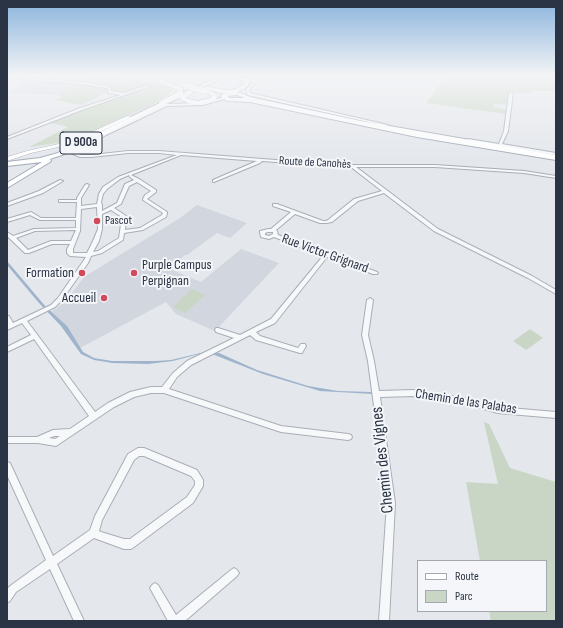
<!DOCTYPE html>
<html>
<head>
<meta charset="utf-8">
<style>
	body { margin:0 }
	#map { position:relative; width:563px; height:628px; overflow:hidden; background:#e4e7ec; font-family:"Sofia Sans Condensed",sans-serif }
	canvas { display:block }
	.frame { position:absolute; inset:0; border:8px solid #2b3445; pointer-events:none }
	.legend { position:absolute; left:417px; top:560px; width:130px; height:52px; box-sizing:border-box; background:#f4f6f9; border:1px solid #a4a8b1; margin:0; padding:5px 7px; list-style:none; font-size:12px; color:#2b3445 }
	.legend li { display:flex; align-items:center; gap:8px; height:20px }
	.legend b { width:20px; border:1px solid #a4a8b1 }
</style>
</head>
<body>
<div id="map">
<canvas width="563" height="628"></canvas>
<div class="frame"></div>
<ul class="legend">
<li><b style="height:5px;background:#fff"></b>Route</li>
<li><b style="height:11px;background:#c9d6c5"></b>Parc</li>
</ul>
</div>
<script>
const context = document.querySelector('canvas').getContext('2d');
context.lineJoin = 'round';
function fill(path, color) {
  context.fillStyle = color;
  context.fill(path, 'evenodd');
}
function toPath(rows) {
  const path = new Path2D();
  for (const r of rows) {
    path.moveTo(r[0], r[1]);
    for (let i = 2; i < r.length; i += 2) path.lineTo(r[i], r[i + 1]);
  }
  return path;
}
function trace(path, color, width, dash) {
  context.strokeStyle = color;
  context.lineWidth = width;
  context.lineCap = dash ? 'butt' : 'round';
  context.setLineDash(dash || []);
  context.stroke(path);
}
function label(font, color, halo, rows, align = 'center') {
  context.font = font + ' "Sofia Sans Condensed",sans-serif';
  context.lineWidth = 4;
  context.setLineDash([]);
  context.textBaseline = 'middle';
  context.strokeStyle = halo;
  context.fillStyle = color;
  for (const [text, x, y, turn = 0] of rows) {
    context.save();
    context.translate(x, y);
    context.rotate((+turn || 0) * Math.PI / 180);
    context.textAlign = isNaN(turn) ? turn : align;
    if (halo) context.strokeText(text, 0, 0);
    context.fillText(text, 0, 0);
    context.restore();
  }
}
const built = toPath([
	[86,76,125,76,132,78,109,87,71,87,57,95,7,93,31,80,73,82],
	[197,205,247,223,230,238,217,233,187,255,185,255,169,268,170,269,201,282,241,249,279,263,215,331,176,314,166,302,80,348,62,323,51,312,66,301,84,277,180,218]
]);
const green = toPath([
	[446,76,556,76,556,84,553,84,556,86,556,91,531,91,528,94,512,92,510,94,508,105,494,104,493,107,508,110,506,114,426,103],
	[132,78,158,84,171,88,173,91,154,104,86,135,70,141,29,147,68,127,47,122,124,95,110,91,111,89,109,87],
	[84,83,107,87,109,89,107,92,82,105,55,100,62,96,57,95,71,87,77,88],
	[192,289,205,295,185,313,173,307],
	[530,329,543,338,526,350,513,341],
	[484,422,489,424,510,468,556,482,556,621,491,621,489,611,546,611,546,561,480,561,466,482,498,484]
]);
const water = toPath([
	[7,261,46,307,67,326,83,352,94,358,112,361,156,361,171,360,209,351,219,353,257,370,308,386,338,391,372,392,373,394,320,391,263,374,207,352,173,361,148,364,112,363,94,360,81,354,61,326,39,303,7,265]
]);
const street = toPath([
	[7,76,81,82,108,86,111,88,111,91,124,93,148,85,150,86,82,110,7,139,7,137,80,108,121,95,108,93,108,88,107,88,81,84,7,78,7,76],
	[251,76,254,76,258,80,249,90,250,93,388,125,386,126,248,95,246,90,255,80,251,76],
	[511,92,513,93,508,131,502,144,556,153,556,155,467,141,466,140,468,139,499,144,504,131,509,93,511,92],
	[224,97,225,99,203,105,167,106,106,135,76,153,81,155,92,155,128,151,159,151,340,165,435,165,524,171,556,176,556,178,524,173,435,167,356,167,438,229,532,276,556,290,556,294,528,278,434,231,384,193,358,201,332,222,326,223,320,223,295,214,276,230,277,231,278,235,377,272,378,273,377,274,373,274,327,257,275,323,256,332,260,336,298,348,301,344,305,344,306,346,302,353,300,353,256,340,250,335,191,365,177,377,169,389,281,426,348,434,351,435,352,437,351,439,348,440,281,432,164,393,151,393,134,397,114,407,56,446,38,443,7,443,7,437,37,437,53,430,70,429,89,416,34,339,7,352,7,347,31,335,22,323,7,330,7,325,8,325,7,323,7,316,9,316,13,323,51,305,58,298,82,263,86,257,70,256,67,253,67,249,70,244,52,244,29,253,25,253,7,236,7,232,13,236,34,229,76,228,76,220,40,220,30,215,7,222,7,219,31,212,41,218,76,218,77,202,59,202,59,200,77,200,77,198,85,185,87,184,89,185,81,198,81,206,97,204,99,194,103,187,118,177,177,155,159,153,128,153,92,157,80,157,73,154,72,153,74,150,104,133,165,104,203,103,224,97],
	[181,155,257,161,213,180,213,182,214,182,260,163,262,161,351,167,382,191,354,199,328,220,326,221,323,221,277,204,273,204,273,206,291,212,271,229,268,229,260,231,260,232,261,237,269,239,274,237,323,256,271,319,240,335,218,328,216,328,215,330,216,332,234,338,187,361,173,373,162,387,151,387,130,392,108,403,95,412,27,321,55,307,62,300,88,263,91,256,102,253,123,240,124,233,143,230,166,217,167,213,167,212,147,199,156,192,156,190,139,179,131,175,181,155],
	[129,175,130,177,134,180,125,184,117,203,102,211,102,205,101,202,103,194,107,189,120,179,129,175],
	[137,182,151,191,145,195,143,199,143,200,163,213,162,215,140,228,125,230,126,216,114,208,121,204,129,186,137,182],
	[97,207,98,229,93,241,87,253,73,253,73,249,80,231,81,209,97,207],
	[111,210,122,217,119,238,98,251,93,252,99,241,102,229,102,214,111,210],
	[76,230,71,241,51,241,28,250,16,238,35,231,76,230],
	[268,232,273,232,273,234,269,236,265,235,265,233,268,232],
	[54,436,60,436,55,439,49,438,54,436],
	[60,180,63,181,43,193,7,206,7,203,39,191,60,180],
	[370,298,373,300,368,335,374,361,379,391,413,390,470,399,498,407,556,412,556,418,498,413,470,405,413,396,380,397,395,503,389,621,379,621,387,503,368,361,362,335,367,300,370,298],
	[138,448,144,448,197,470,203,480,203,486,193,503,134,547,131,549,124,549,94,538,57,564,84,621,74,621,50,569,16,592,10,601,7,603,7,589,10,586,46,560,7,475,7,462,10,463,53,556,90,530,95,516,128,454,138,448],
	[139,456,144,456,191,476,195,481,195,485,187,497,130,539,124,539,101,532,99,531,102,520,134,460,139,456],
	[234,568,237,570,239,573,237,576,185,621,168,621,150,588,152,585,155,583,158,585,176,615,231,570,234,568]
]);
const secondary = toPath([
	[127,116,132,117,76,143,31,153,7,161,7,157,27,151,72,141,127,116]
]);
const primary = toPath([
	[221,76,227,76,153,110,62,155,50,159,51,161,50,162,7,188,7,183,42,162,7,166,7,162,40,158,58,153,149,108,221,76],
	[230,76,242,77,250,80,248,86,238,92,250,97,361,121,556,155,556,160,417,137,250,102,227,101,221,97,221,95,230,92,244,84,245,82,230,76],
	[237,95,245,98,230,98,227,96,237,95]
]);
const highway = toPath([
	[139,76,148,76,166,81,183,88,183,93,163,104,159,104,159,102,177,92,178,90,139,76],
	[206,86,225,90,237,89,240,91,225,94,207,90,215,93,218,97,215,100,197,105,187,103,180,99,182,95,194,87,196,88,196,90,186,98,197,101,211,98,211,95,202,91,206,86]
]);
const highwayBridge = toPath([
	[187,86,205,91]
]);
const markers = [
	[97,221,4,"#d1495b"],
	[82,273,4,"#d1495b"],
	[134,273,4,"#d1495b"],
	[104,298,4,"#d1495b"]
];
const farStreetnames = [
	["Route de Canohès",315,163,3]
];
const farPoinames = [
	["Pascot",105,221]
];
const shields = [
	[81,143,42]
];
const shieldNames = [
	["D 900a",81,143]
];
const streetNames = [
	["Rue Victor Grignard",325,254,20],
	["Chemin de las Palabas",466,402,9]
];
const poiNames = [
	["Purple Campus",142,265,"left"],
	["Perpignan",142,281,"left"],
	["Formation",74,273],
	["Accueil",96,298]
];
const nearStreetnames = [
	["Chemin des Vignes",383,460,-96]
];
fill(built, '#d2d6de');
fill(green, '#c9d6c5');
fill(water, '#9fb4cc');
trace(street, '#a9aeb7', 2);
trace(secondary, '#a9aeb7', 1);
trace(primary, '#a3abb8', 2);
trace(highway, '#8b94a3', 1);
fill(street, '#f7f8fa');
fill(secondary, '#fff');
fill(primary, '#fff');
fill(highway, '#fff');
trace(highwayBridge, '#8b94a3', 7, []);
trace(highwayBridge, '#fff', 6);
const sky = context.createLinearGradient(0, 0, 0, 164);
sky.addColorStop(0, '#8bb4dd');
sky.addColorStop(0.46, '#f3f4f6');
sky.addColorStop(1, '#f3f4f600');
context.fillStyle = sky;
context.fillRect(0, 0, 563, 164);
for (const [x, y, r, color] of markers) {
  const dot = new Path2D();
  dot.arc(x, y, r, 0, 2 * Math.PI);
  context.fillStyle = color;
  context.fill(dot);
  trace(dot, '#f4f6f9', 1.5);
}
label('12px', '#2b3445', '#f4f6f9', farStreetnames);
label('12px', '#2b3445', '#f4f6f9', farPoinames, 'left');
for (const [x, y, w] of shields) {
  const box = new Path2D();
  box.roundRect(x - w / 2, y - 11, w, 22, 3);
  context.fillStyle = '#f4f6f9';
  context.fill(box);
  trace(box, '#2b3445', 1);
}
label('bold 13px', '#2b3445', null, shieldNames);
label('14px', '#2b3445', '#f4f6f9', streetNames);
label('14px', '#2b3445', '#f4f6f9', poiNames, 'right');
label('17px', '#2b3445', '#f4f6f9', nearStreetnames);
</script>
</body>
</html>
